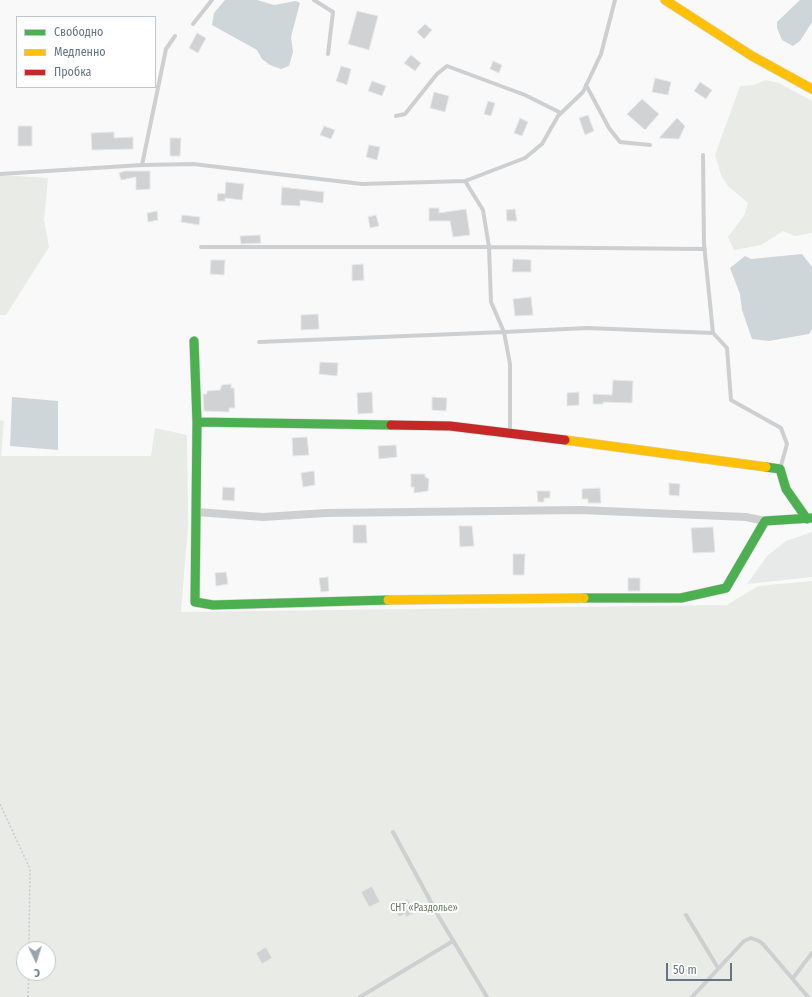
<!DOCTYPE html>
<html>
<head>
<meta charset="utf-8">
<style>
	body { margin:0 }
	#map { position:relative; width:812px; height:997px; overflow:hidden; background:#f9f9f9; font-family:"Fira Sans Condensed",sans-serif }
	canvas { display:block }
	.legend { position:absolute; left:16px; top:16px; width:140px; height:72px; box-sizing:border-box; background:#fff; border:1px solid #c1c8cd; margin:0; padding:5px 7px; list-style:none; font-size:12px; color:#657683 }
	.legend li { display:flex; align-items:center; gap:8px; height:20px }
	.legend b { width:20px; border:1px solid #c1c8cd }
	.north { position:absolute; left:16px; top:941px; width:40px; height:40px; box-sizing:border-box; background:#fff; border:1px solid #c1c8cd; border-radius:50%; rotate:176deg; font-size:11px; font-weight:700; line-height:16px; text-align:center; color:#657683 }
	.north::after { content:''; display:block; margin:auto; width:14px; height:18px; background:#99a4ac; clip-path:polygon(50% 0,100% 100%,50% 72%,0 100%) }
	.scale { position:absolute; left:666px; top:963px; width:66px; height:18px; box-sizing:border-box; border:2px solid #657683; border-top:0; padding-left:5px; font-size:12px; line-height:14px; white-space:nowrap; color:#657683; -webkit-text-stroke:3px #fff; paint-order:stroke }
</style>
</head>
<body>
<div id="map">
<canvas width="812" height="997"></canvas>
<ul class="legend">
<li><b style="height:5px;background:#4caf50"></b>Свободно</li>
<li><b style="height:5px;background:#ffc107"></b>Медленно</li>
<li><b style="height:5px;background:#c62828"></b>Пробка</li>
</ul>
<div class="north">С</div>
<div class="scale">50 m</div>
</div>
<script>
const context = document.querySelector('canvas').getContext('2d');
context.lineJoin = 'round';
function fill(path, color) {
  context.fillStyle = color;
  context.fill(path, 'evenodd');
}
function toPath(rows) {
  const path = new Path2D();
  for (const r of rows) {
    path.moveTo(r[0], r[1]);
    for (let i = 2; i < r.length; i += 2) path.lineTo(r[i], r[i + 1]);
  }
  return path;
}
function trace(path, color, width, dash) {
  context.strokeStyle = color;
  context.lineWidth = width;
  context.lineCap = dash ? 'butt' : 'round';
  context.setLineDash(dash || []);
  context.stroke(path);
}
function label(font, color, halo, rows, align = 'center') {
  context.font = font + ' "Fira Sans Condensed",sans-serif';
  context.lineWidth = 4;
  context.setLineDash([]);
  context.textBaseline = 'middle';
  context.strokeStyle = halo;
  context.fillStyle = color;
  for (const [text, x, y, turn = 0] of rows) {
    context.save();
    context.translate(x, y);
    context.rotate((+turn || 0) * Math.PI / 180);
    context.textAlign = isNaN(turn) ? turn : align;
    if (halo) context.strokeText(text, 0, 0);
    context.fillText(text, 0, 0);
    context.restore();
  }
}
const built = toPath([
	[812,532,812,577,747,584,767,556,786,541]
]);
const green = toPath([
	[766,80,779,83,812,101,812,233,795,236,783,231,761,245,734,250,728,237,744,216,748,203,728,186,721,175,715,155,740,86,754,85],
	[0,175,48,178,44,219,49,247,6,315,0,315],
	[0,420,4,421,1,456,151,456,155,428,187,435,188,525,181,612,727,605,758,586,812,581,812,997,0,997],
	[24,949,48,949,48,973,24,973]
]);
const water = toPath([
	[225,0,257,0,274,5,296,1,300,3,291,37,293,52,289,66,281,69,270,65,262,59,257,50,212,25,214,13],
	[800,0,812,0,812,22,800,41,793,46,782,40,777,28,777,22],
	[802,254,812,267,812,329,809,334,769,341,752,339,742,310,740,294,730,268,745,256,751,259],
	[12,397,58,401,58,450,10,446]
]);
const building = toPath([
	[357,11,378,16,369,50,348,44,357,11],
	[425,24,432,30,424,39,417,32,425,24],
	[197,33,206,38,198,53,189,48,197,33],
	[411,55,421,63,415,71,404,63,411,55],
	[493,61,502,65,499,73,490,69,493,61],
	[341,66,351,69,347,85,336,81,341,66],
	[655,78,671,82,668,95,652,92,655,78],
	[372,81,386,86,382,96,368,91,372,81],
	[700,82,712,90,706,99,694,91,700,82],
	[434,92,449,96,445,112,430,108,434,92],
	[642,99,659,114,645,130,627,114,642,99],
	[488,101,495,103,491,116,484,114,488,101],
	[588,115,594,131,585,135,579,118,588,115],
	[520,118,528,122,522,136,514,133,520,118],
	[677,118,685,126,679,139,659,138,677,118],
	[18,126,32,126,32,146,18,146,18,126],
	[324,126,335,130,331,139,320,135,324,126],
	[114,132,114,138,133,137,133,149,92,150,91,133,114,132],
	[170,138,181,138,180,156,170,156,170,138],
	[369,145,380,147,377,160,366,157,369,145],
	[125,171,150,171,150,189,136,190,136,177,121,180,119,173,125,171],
	[226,182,244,184,242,200,225,198,225,201,217,201,218,193,225,194,226,182],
	[282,187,324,192,323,203,300,200,300,206,281,205,282,187],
	[429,208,439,208,439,213,466,209,470,235,453,237,450,221,429,221,429,208],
	[515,209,517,221,507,221,506,210,515,209],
	[157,211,158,220,148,222,147,213,157,211],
	[182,215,200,217,199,225,181,222,182,215],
	[376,215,379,226,370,228,368,217,376,215],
	[260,235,261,243,241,244,240,236,260,235],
	[513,259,531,260,531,272,512,272,513,259],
	[211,260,225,260,224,275,210,274,211,260],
	[363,264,364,280,352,281,352,265,363,264],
	[531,297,533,315,515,316,513,299,531,297],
	[318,314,319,329,301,330,301,315,318,314],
	[320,362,338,363,337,376,319,374,320,362],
	[613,380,633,381,632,403,603,402,603,404,593,404,593,394,612,395,613,380],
	[231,384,231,388,234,388,235,408,229,408,229,412,204,411,203,394,207,394,207,391,220,390,222,385,231,384],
	[372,392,373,413,358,414,357,393,372,392],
	[579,392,579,405,567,406,567,393,579,392],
	[432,397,447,398,446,411,432,410,432,397],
	[307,437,309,455,293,456,292,438,307,437],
	[396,445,397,457,379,459,378,446,396,445],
	[314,471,315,485,303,487,301,473,314,471],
	[411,474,425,474,425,477,429,479,428,491,414,493,414,487,411,487,411,474],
	[669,483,680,484,679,496,669,495,669,483],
	[223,487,235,488,234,501,222,500,223,487],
	[600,488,601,503,588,503,588,499,582,499,582,489,600,488],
	[537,491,550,491,550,498,544,498,544,502,538,502,537,491],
	[353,525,366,525,367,543,353,543,353,525],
	[459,526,472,526,474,546,460,547,459,526],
	[713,527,715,552,693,553,691,528,713,527],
	[513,554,525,554,524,575,513,575,513,554],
	[226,572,228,584,216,586,215,573,226,572],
	[328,577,329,591,321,592,319,578,328,577],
	[628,578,640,578,640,591,628,591,628,578],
	[372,886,380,902,369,907,361,892,372,886],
	[408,899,415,913,406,917,405,914,399,917,393,906,408,899],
	[266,947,272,958,262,964,256,953,266,947]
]);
const path = toPath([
	[0,804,30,869,29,949],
	[28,997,29,973]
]);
const lane = toPath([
	[314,0,333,12,328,54],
	[193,24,212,0],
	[586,85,609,128,620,142,650,145],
	[396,116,405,114,437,74,447,66,525,95,561,113],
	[703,155,704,244,713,333],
	[142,165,166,49,175,36],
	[0,174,142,165,193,164,362,184,465,181,525,158,542,144,558,116,583,92,601,54,615,0],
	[201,247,489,247,705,249],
	[259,342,504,332,491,302,489,247,483,210,465,181],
	[510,433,510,364,504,332,587,328,713,333,727,348,731,400,781,428,787,444,780,469],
	[393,832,439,917,487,997],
	[686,915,718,968],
	[793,978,812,953],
	[360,997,453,941],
	[692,997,744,941,751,938,759,941,763,944,808,997]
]);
const street = toPath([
	[197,512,263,517,326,513,580,510,746,517,765,521]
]);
const fast = toPath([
	[194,341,197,422,391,425],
	[197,422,195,602,213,605,388,600],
	[766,467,780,469,786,489,807,519],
	[584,598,681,598,726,588,765,521,812,518]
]);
const slow = toPath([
	[665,0,752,56,812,89],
	[565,440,766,467],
	[388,600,584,598]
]);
const jam = toPath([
	[391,425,450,426,565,440]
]);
const parkNames = [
	["СНТ «Раздолье»",424,908]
];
fill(built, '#e8e9e9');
fill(green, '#e8ebe6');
fill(water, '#ced6d9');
fill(building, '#d0d2d3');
trace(building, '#e8e8e8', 1);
trace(fast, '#d5d6d7', 10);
trace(slow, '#d5d6d7', 10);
trace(jam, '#d5d6d7', 10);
trace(path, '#cbcccd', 1.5, [2, 2]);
trace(lane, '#cecfd0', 4);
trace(street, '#cecfd0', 8);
trace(fast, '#4caf50', 9);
trace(slow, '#ffc107', 9);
trace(jam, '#c62828', 9);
label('10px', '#687a64', '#fff', parkNames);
</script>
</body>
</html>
